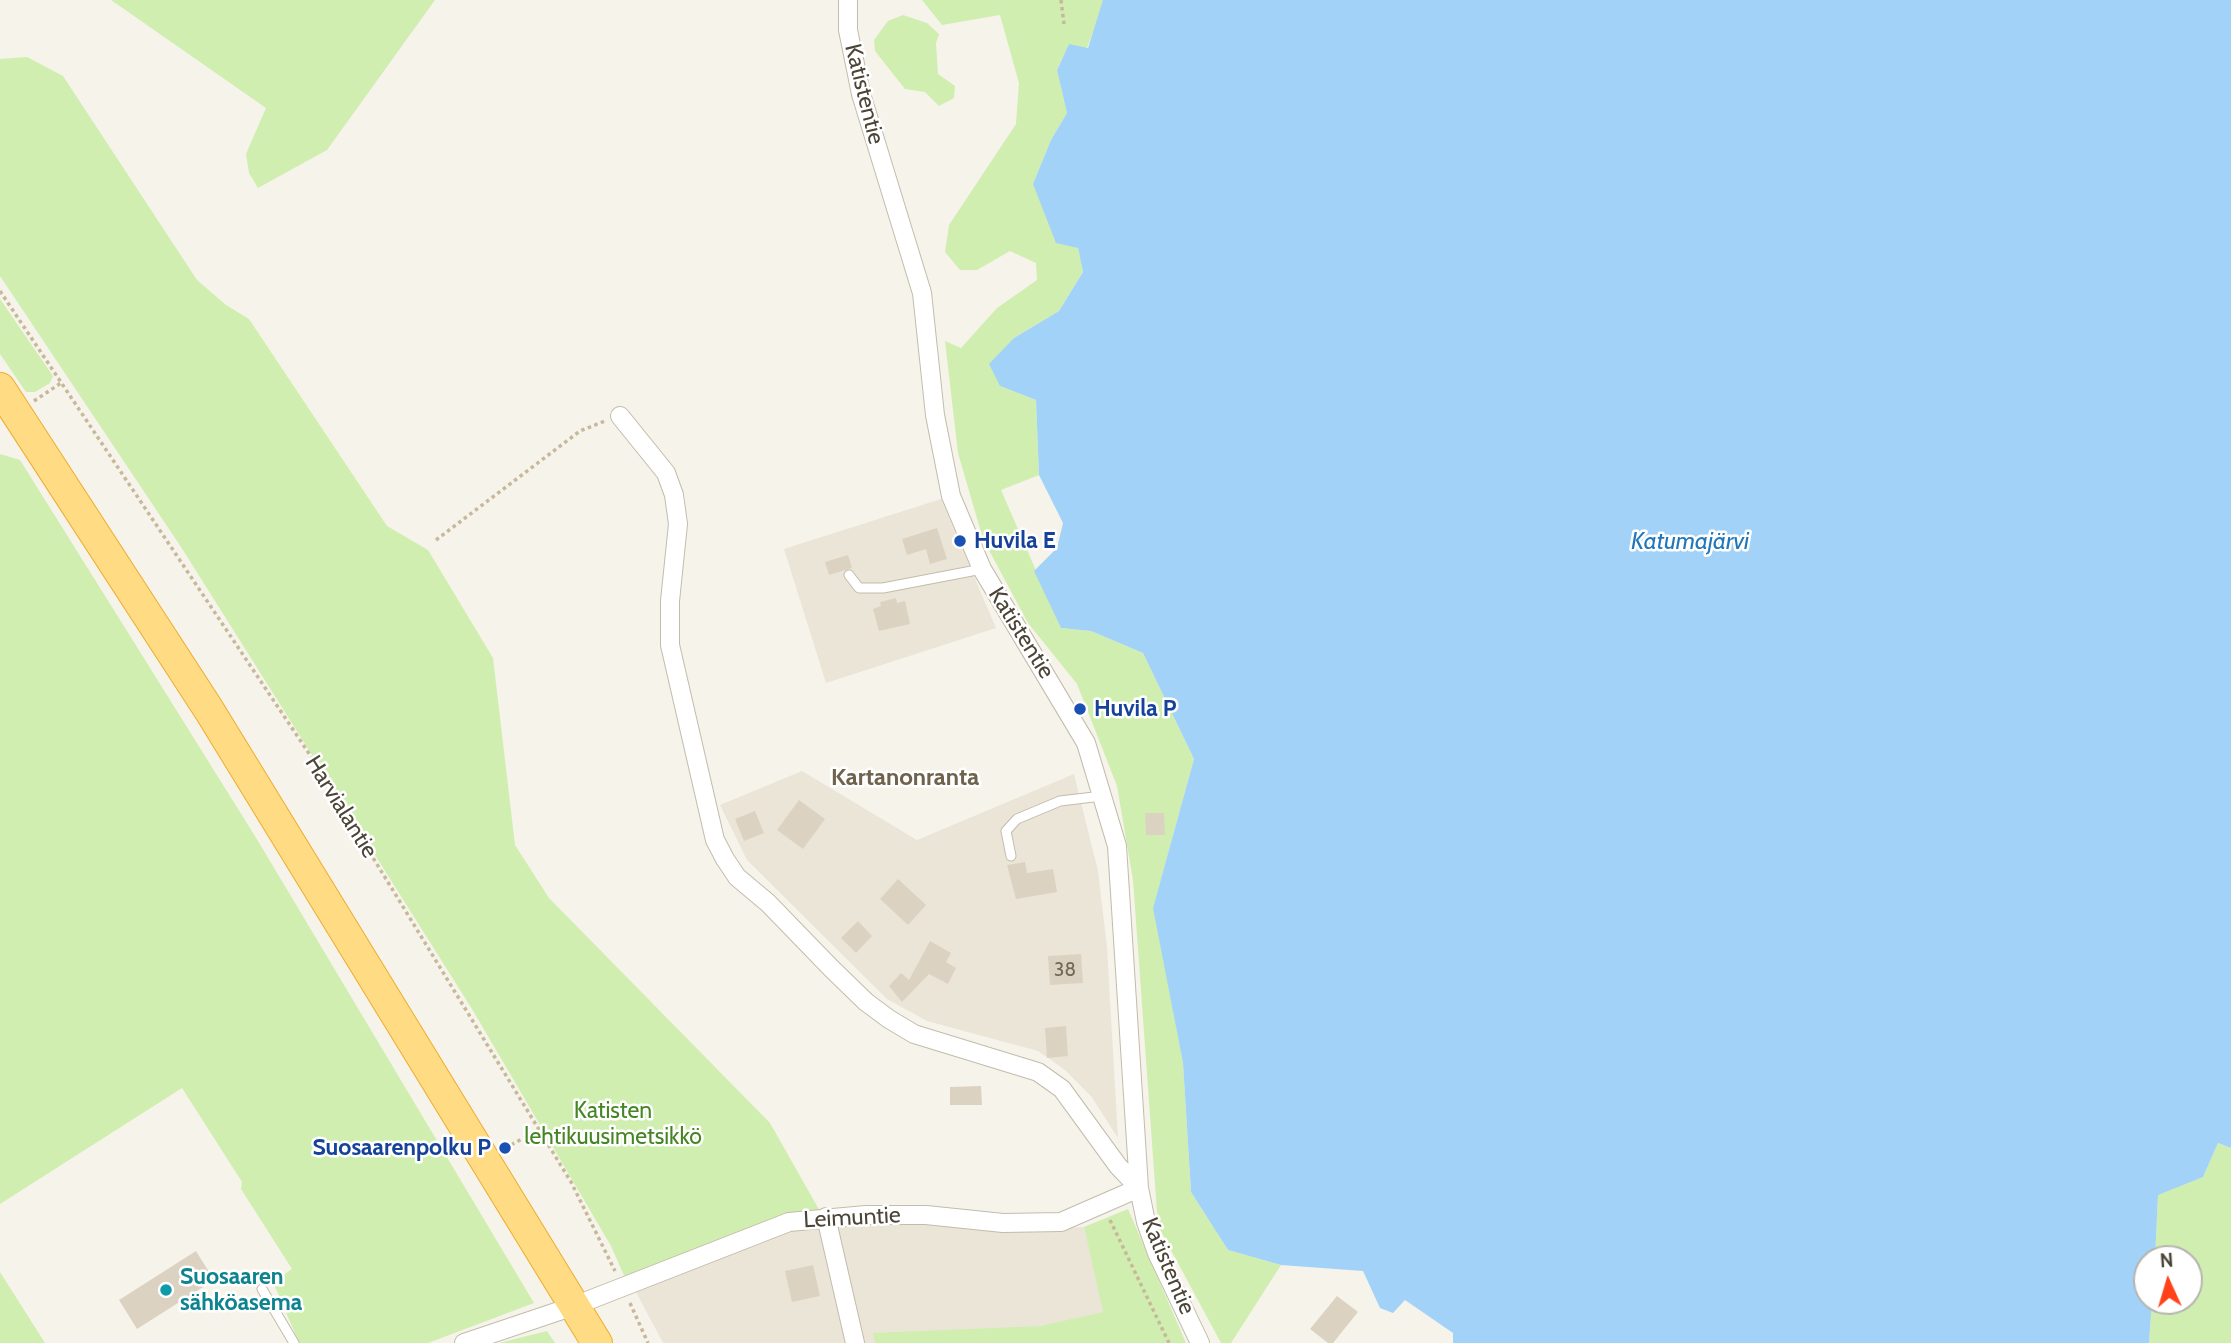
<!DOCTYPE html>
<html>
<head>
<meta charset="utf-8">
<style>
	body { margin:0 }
	#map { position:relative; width:2231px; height:1343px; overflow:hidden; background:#f6f3ea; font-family:Cabin,sans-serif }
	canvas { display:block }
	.north { position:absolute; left:2133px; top:1245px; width:70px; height:70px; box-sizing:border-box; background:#fff; border:2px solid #b7b4af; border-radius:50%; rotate:356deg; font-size:19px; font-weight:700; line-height:28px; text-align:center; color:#4c4437 }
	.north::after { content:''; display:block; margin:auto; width:24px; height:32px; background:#ff4219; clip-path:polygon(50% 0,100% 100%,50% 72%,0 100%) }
</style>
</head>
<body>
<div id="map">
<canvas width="2231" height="1343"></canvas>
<div class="north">N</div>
</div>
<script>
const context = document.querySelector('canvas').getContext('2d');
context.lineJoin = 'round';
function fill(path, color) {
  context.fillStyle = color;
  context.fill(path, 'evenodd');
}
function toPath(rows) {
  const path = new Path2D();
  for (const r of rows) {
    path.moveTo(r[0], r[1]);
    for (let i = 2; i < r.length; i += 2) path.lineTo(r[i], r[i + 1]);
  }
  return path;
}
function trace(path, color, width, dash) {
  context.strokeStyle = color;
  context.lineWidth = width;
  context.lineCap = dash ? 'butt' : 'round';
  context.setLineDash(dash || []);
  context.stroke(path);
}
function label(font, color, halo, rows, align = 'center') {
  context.font = font + ' Cabin,sans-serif';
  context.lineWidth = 5;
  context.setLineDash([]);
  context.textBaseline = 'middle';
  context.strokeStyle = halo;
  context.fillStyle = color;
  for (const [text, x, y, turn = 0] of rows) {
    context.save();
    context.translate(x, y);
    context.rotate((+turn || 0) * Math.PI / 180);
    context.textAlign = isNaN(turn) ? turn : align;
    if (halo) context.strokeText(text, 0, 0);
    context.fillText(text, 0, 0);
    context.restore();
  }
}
const residential = toPath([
	[941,499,996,628,826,683,784,549],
	[802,771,917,840,1074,774,1098,871,1107,947,1118,1138,1091,1096,1065,1070,1038,1051,927,1021,887,999,747,860,720,805],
	[851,1221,923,1222,983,1231,1084,1227,1104,1312,1041,1326,1051,1343,663,1343,635,1290,789,1229]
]);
const green = toPath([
	[111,0,435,0,327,150,258,188,249,173,246,154,266,108],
	[922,0,1103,0,1104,3,1087,48,1069,45,1057,69,1067,113,1051,140,1033,184,1078,248,1083,272,1059,311,1014,338,1000,386,1036,400,1039,475,1001,490,1061,628,1091,631,1143,653,1194,759,1154,905,1183,1063,1191,1192,1228,1250,1281,1265,1231,1343,1221,1343,1158,1226,1133,880,1117,786,1077,684,1028,623,983,539,958,453,945,341,961,348,997,308,1037,280,1036,263,1010,251,977,270,960,270,945,252,949,225,1016,124,1019,83,1000,15,942,25],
	[903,15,927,23,939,34,936,43,938,74,955,86,954,98,939,106,925,92,905,89,875,51,874,40,888,21],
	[27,57,63,76,197,280,226,305,249,319,387,526,428,550,493,658,515,845,549,898,770,1123,821,1213,626,1280,611,1246,472,1009,181,547,0,276,0,59],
	[0,299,53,376,50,383,35,392,26,392,0,354],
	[0,454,20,460,117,615,258,841,534,1303,428,1343,299,1343,273,1282,292,1269,241,1189,242,1182,182,1088,0,1204],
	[2218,1143,2231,1148,2231,1343,2149,1343,2152,1301,2189,1301,2189,1259,2155,1259,2158,1194,2203,1177],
	[1128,1209,1186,1343,875,1343,873,1333,1040,1326,1103,1312,1084,1227],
	[0,1272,45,1343,0,1343],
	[547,1331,555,1343,499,1343]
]);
const water = toPath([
	[1103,0,2231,0,2231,1148,2218,1143,2203,1177,2158,1195,2155,1259,2147,1259,2147,1301,2152,1301,2149,1343,1453,1343,1453,1333,1405,1300,1393,1313,1380,1308,1363,1271,1281,1265,1228,1250,1191,1192,1183,1063,1153,908,1194,759,1143,653,1091,631,1061,628,1034,571,1057,548,1063,523,1039,475,1036,400,1000,386,989,364,1014,338,1059,311,1083,272,1078,248,1056,243,1033,184,1051,140,1067,113,1057,70,1069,44,1088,48]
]);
const building = toPath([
	[937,528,947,559,930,564,926,549,907,555,902,539],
	[848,555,852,568,829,575,825,562],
	[896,598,897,603,905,601,910,624,879,631,873,609,881,606,880,602],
	[799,800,825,819,803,849,777,830],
	[755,811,764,833,744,841,735,819],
	[1145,813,1164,813,1165,835,1146,835],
	[1025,862,1027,873,1053,869,1057,892,1016,899,1007,865],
	[898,879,926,905,908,925,880,899],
	[858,921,872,936,856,953,841,938],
	[930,941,951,953,946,962,956,968,948,984,929,974,902,1002,889,986,901,973,909,980],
	[1081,954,1083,983,1050,985,1048,956],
	[1066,1026,1068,1056,1047,1058,1045,1028],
	[981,1086,982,1105,950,1105,950,1087],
	[196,1251,214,1280,137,1329,119,1300],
	[813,1265,820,1296,792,1302,785,1271],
	[1337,1296,1358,1312,1333,1343,1328,1343,1310,1329]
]);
const path = toPath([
	[1061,0,1064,24],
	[0,291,314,761,571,1182,615,1271],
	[34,401,61,383],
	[436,540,580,431,605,421],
	[505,1148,539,1130],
	[1110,1220,1169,1343],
	[630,1303,648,1343]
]);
const service = toPath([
	[849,575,859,588,883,588,982,569],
	[1011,856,1006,831,1017,819,1060,801,1102,796],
	[262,1289,294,1343]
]);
const minor = toPath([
	[848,0,848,30,861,94,922,293,935,415,951,496,982,569,1086,743,1117,846,1139,1188,1146,1222,1157,1253,1200,1343],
	[826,1217,855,1343],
	[464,1343,574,1306,789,1222,866,1215,926,1215,1003,1223,1061,1222,1139,1188,1118,1166,1062,1089,1038,1072,914,1034,889,1019,866,1002,831,968,768,903,737,877,725,859,715,840,670,645,670,601,678,524,674,495,666,473,620,416]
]);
const trunk = toPath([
	[0,388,209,710,597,1343]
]);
const markers = [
	[960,541,7,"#1a4fb4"],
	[1080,709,7,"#1a4fb4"],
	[505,1148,7,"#1a4fb4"],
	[166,1290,7,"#0f9aa8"]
];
const numberNames = [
	["38",1065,970]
];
const streetNames = [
	["Katistentie",864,94,76],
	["Katistentie",1021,633,58],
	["Harvialantie",341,807,58],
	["Leimuntie",852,1218,-3],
	["Katistentie",1168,1266,67]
];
const transitNames = [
	["Huvila E",974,541],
	["Huvila P",1094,709],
	["Suosaarenpolku P",491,1148,"right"]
];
const parkNames = [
	["Katisten",613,1111],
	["lehtikuusimetsikkö",613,1137]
];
const cultureNames = [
	["Suosaaren",180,1277],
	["sähköasema",180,1303]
];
const waterNames = [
	["Katumajärvi",1690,542]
];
const neighbourhoodNames = [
	["Kartanonranta",905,778]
];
fill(residential, '#ebe5d8');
fill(green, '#d0eeb0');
fill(water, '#a2d2f8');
fill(building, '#dcd2c1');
trace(service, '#c3bcab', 11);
trace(minor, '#c3bcab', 20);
trace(trunk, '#edac2d', 32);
trace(path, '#c7b89b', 3.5, [3.5, 3.5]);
trace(service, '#fff', 9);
trace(minor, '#fff', 18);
trace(trunk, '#ffdc84', 30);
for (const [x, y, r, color] of markers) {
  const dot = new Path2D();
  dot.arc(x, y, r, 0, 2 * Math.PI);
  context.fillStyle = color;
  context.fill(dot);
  trace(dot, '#fff', 2.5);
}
label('19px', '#70685a', null, numberNames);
label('23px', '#4c4437', '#fff', streetNames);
label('bold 23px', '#164399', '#fff', transitNames, 'left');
label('23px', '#458523', '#fff', parkNames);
label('bold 23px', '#0d838f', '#fff', cultureNames, 'left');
label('italic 24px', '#27b', '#fff', waterNames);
label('bold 24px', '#70634d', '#fff', neighbourhoodNames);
</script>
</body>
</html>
